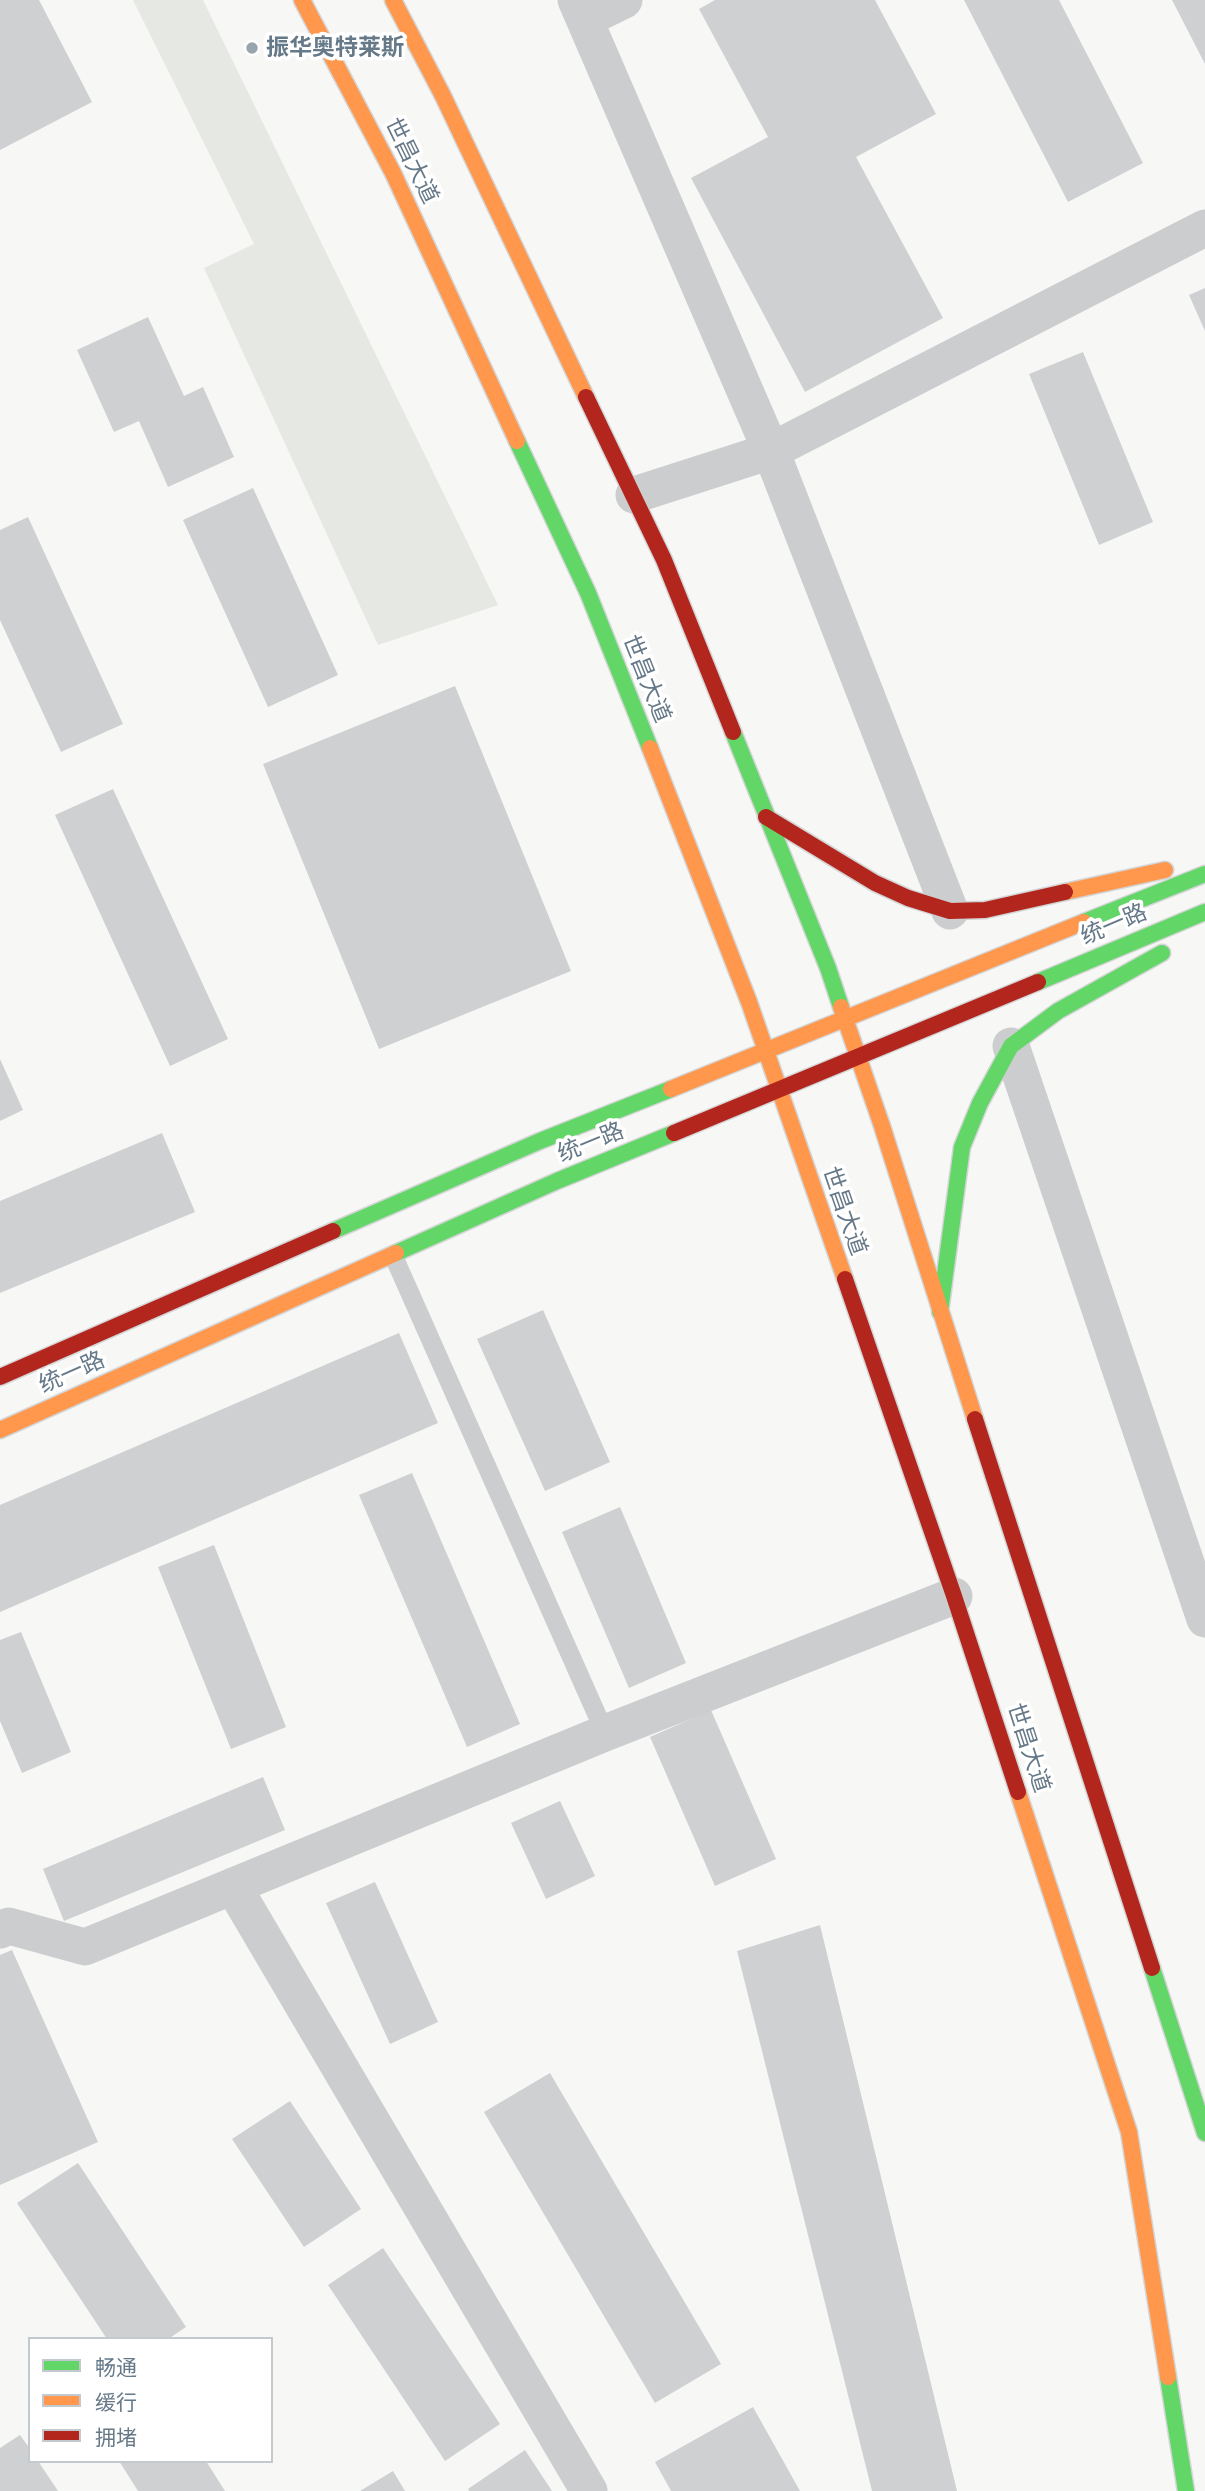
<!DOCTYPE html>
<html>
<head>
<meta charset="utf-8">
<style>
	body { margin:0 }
	#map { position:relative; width:1205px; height:2491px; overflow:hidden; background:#f7f7f6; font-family:"Open Sans","Noto Sans SC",sans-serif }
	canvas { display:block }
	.legend { position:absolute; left:28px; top:2337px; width:245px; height:126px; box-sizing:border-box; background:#fff; border:2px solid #c2c9cf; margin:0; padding:9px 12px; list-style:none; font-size:21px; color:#667988 }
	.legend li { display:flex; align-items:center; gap:14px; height:35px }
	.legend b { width:35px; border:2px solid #c2c9cf }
</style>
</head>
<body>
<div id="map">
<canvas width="1205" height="2491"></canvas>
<ul class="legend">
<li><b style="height:9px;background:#63d668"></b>畅通</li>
<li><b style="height:9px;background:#ff974d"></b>缓行</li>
<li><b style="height:9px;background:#b3261e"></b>拥堵</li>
</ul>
</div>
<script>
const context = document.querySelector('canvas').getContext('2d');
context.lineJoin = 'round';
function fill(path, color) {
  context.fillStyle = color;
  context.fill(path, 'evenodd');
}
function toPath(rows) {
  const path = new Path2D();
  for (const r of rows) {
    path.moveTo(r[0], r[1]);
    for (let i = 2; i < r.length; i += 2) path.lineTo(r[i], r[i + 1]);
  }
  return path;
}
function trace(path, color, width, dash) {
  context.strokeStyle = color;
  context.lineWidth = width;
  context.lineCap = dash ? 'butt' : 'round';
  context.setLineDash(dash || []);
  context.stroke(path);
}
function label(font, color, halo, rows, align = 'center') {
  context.font = font + ' "Open Sans","Noto Sans SC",sans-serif';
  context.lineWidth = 7;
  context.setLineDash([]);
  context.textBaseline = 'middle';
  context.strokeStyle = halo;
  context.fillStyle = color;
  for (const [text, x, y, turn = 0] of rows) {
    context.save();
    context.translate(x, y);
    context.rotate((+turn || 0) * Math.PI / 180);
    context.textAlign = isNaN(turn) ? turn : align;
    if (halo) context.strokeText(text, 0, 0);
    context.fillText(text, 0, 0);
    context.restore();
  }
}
const green = toPath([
	[133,0,203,0,498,605,378,645,204,268,254,244]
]);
const building = toPath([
	[0,0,39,0,92,102,0,150],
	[715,0,875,0,936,114,856,157,943,318,805,392,691,178,768,137,699,9],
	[964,0,1059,0,1143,163,1068,202],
	[1172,0,1205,0,1205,64],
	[1205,288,1205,331,1189,295],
	[148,317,184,396,203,387,234,457,168,487,139,421,114,432,77,350],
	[1083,352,1153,522,1099,545,1029,374],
	[253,488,338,675,268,707,183,520],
	[28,517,123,724,61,752,0,620,0,530],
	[455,686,571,971,379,1049,263,764],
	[113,789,228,1039,170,1066,55,815],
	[0,1059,23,1110,0,1121],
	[162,1133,195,1212,0,1293,0,1201],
	[543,1310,610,1462,545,1491,477,1339],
	[399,1333,438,1423,0,1612,0,1505],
	[412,1473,520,1724,467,1747,359,1495],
	[620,1507,686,1663,629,1688,562,1532],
	[214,1545,286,1727,231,1749,158,1567],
	[21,1632,71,1752,22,1773,0,1721,0,1640],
	[711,1710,776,1859,715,1886,650,1737],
	[263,1777,285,1830,64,1921,43,1869],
	[560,1801,595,1876,546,1899,511,1823],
	[375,1882,438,2022,390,2044,326,1903],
	[820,1925,957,2491,872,2491,737,1951],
	[12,1950,98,2142,0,2185,0,1955],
	[550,2073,721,2364,655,2403,484,2112],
	[290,2101,361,2209,304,2247,232,2139],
	[78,2163,186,2327,168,2339,107,2339,17,2203],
	[383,2248,500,2424,445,2461,328,2285],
	[753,2407,800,2491,671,2491,655,2462],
	[20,2435,30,2449,30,2461,38,2461,58,2491,0,2491,0,2448],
	[525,2450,552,2491,469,2491,468,2489],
	[119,2461,206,2461,225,2491,138,2491],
	[393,2471,405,2491,360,2491]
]);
const lane = toPath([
	[393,1255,605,1733]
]);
const street = toPath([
	[576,0,771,451,950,911],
	[585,19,624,0],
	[634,495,771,451,1205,228],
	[1011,1046,1205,1619],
	[233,1886,589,2491],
	[0,1930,9,1926,85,1947,605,1733,954,1596]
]);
const fast = toPath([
	[517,441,588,593,650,748],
	[733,732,828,968,841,1007],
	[1084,922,1205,874],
	[1038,982,1205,912],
	[333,1231,540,1141,671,1089],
	[396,1253,557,1181,674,1133],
	[940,1312,962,1147,980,1103,1011,1046,1058,1011,1162,953],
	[1152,1968,1205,2133],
	[1168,2377,1186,2491]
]);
const slow = toPath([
	[302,0,393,173,517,441],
	[393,0,443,96,586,397],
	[650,748,749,1002,845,1279],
	[1065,892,1165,870],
	[841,1007,882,1126,975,1419],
	[671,1089,1084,922],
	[0,1430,396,1253],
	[1018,1792,1129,2132,1168,2377]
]);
const jam = toPath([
	[586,397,664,560,733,732],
	[766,817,875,883,908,898,950,911,985,910,1065,892],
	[674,1133,1038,982],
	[845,1279,954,1596,1018,1792],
	[0,1377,333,1231],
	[975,1419,1152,1968]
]);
const markers = [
	[252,48,7,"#99a5ae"]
];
const poiNames = [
	["振华奥特莱斯",266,48]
];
const streetNames = [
	["世昌大道",411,161,64],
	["世昌大道",646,679,68],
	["统一路",1114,925,-23],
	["统一路",591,1143,-22],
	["世昌大道",844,1211,71],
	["统一路",72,1373,-24],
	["世昌大道",1028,1748,72]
];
fill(green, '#e6e9e3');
fill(building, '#ced0d1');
trace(fast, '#d4d5d6', 19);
trace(slow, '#d4d5d6', 19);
trace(jam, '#d4d5d6', 19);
trace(lane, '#cccdce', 19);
trace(street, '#cccdce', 37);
trace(fast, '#63d668', 16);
trace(slow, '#ff974d', 16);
trace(jam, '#b3261e', 16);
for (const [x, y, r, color] of markers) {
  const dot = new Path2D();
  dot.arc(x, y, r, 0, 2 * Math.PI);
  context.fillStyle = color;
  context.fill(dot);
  trace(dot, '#fff', 2.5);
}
label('bold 23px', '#667988', '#fff', poiNames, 'left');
label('23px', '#667988', '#fff', streetNames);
</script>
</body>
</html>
